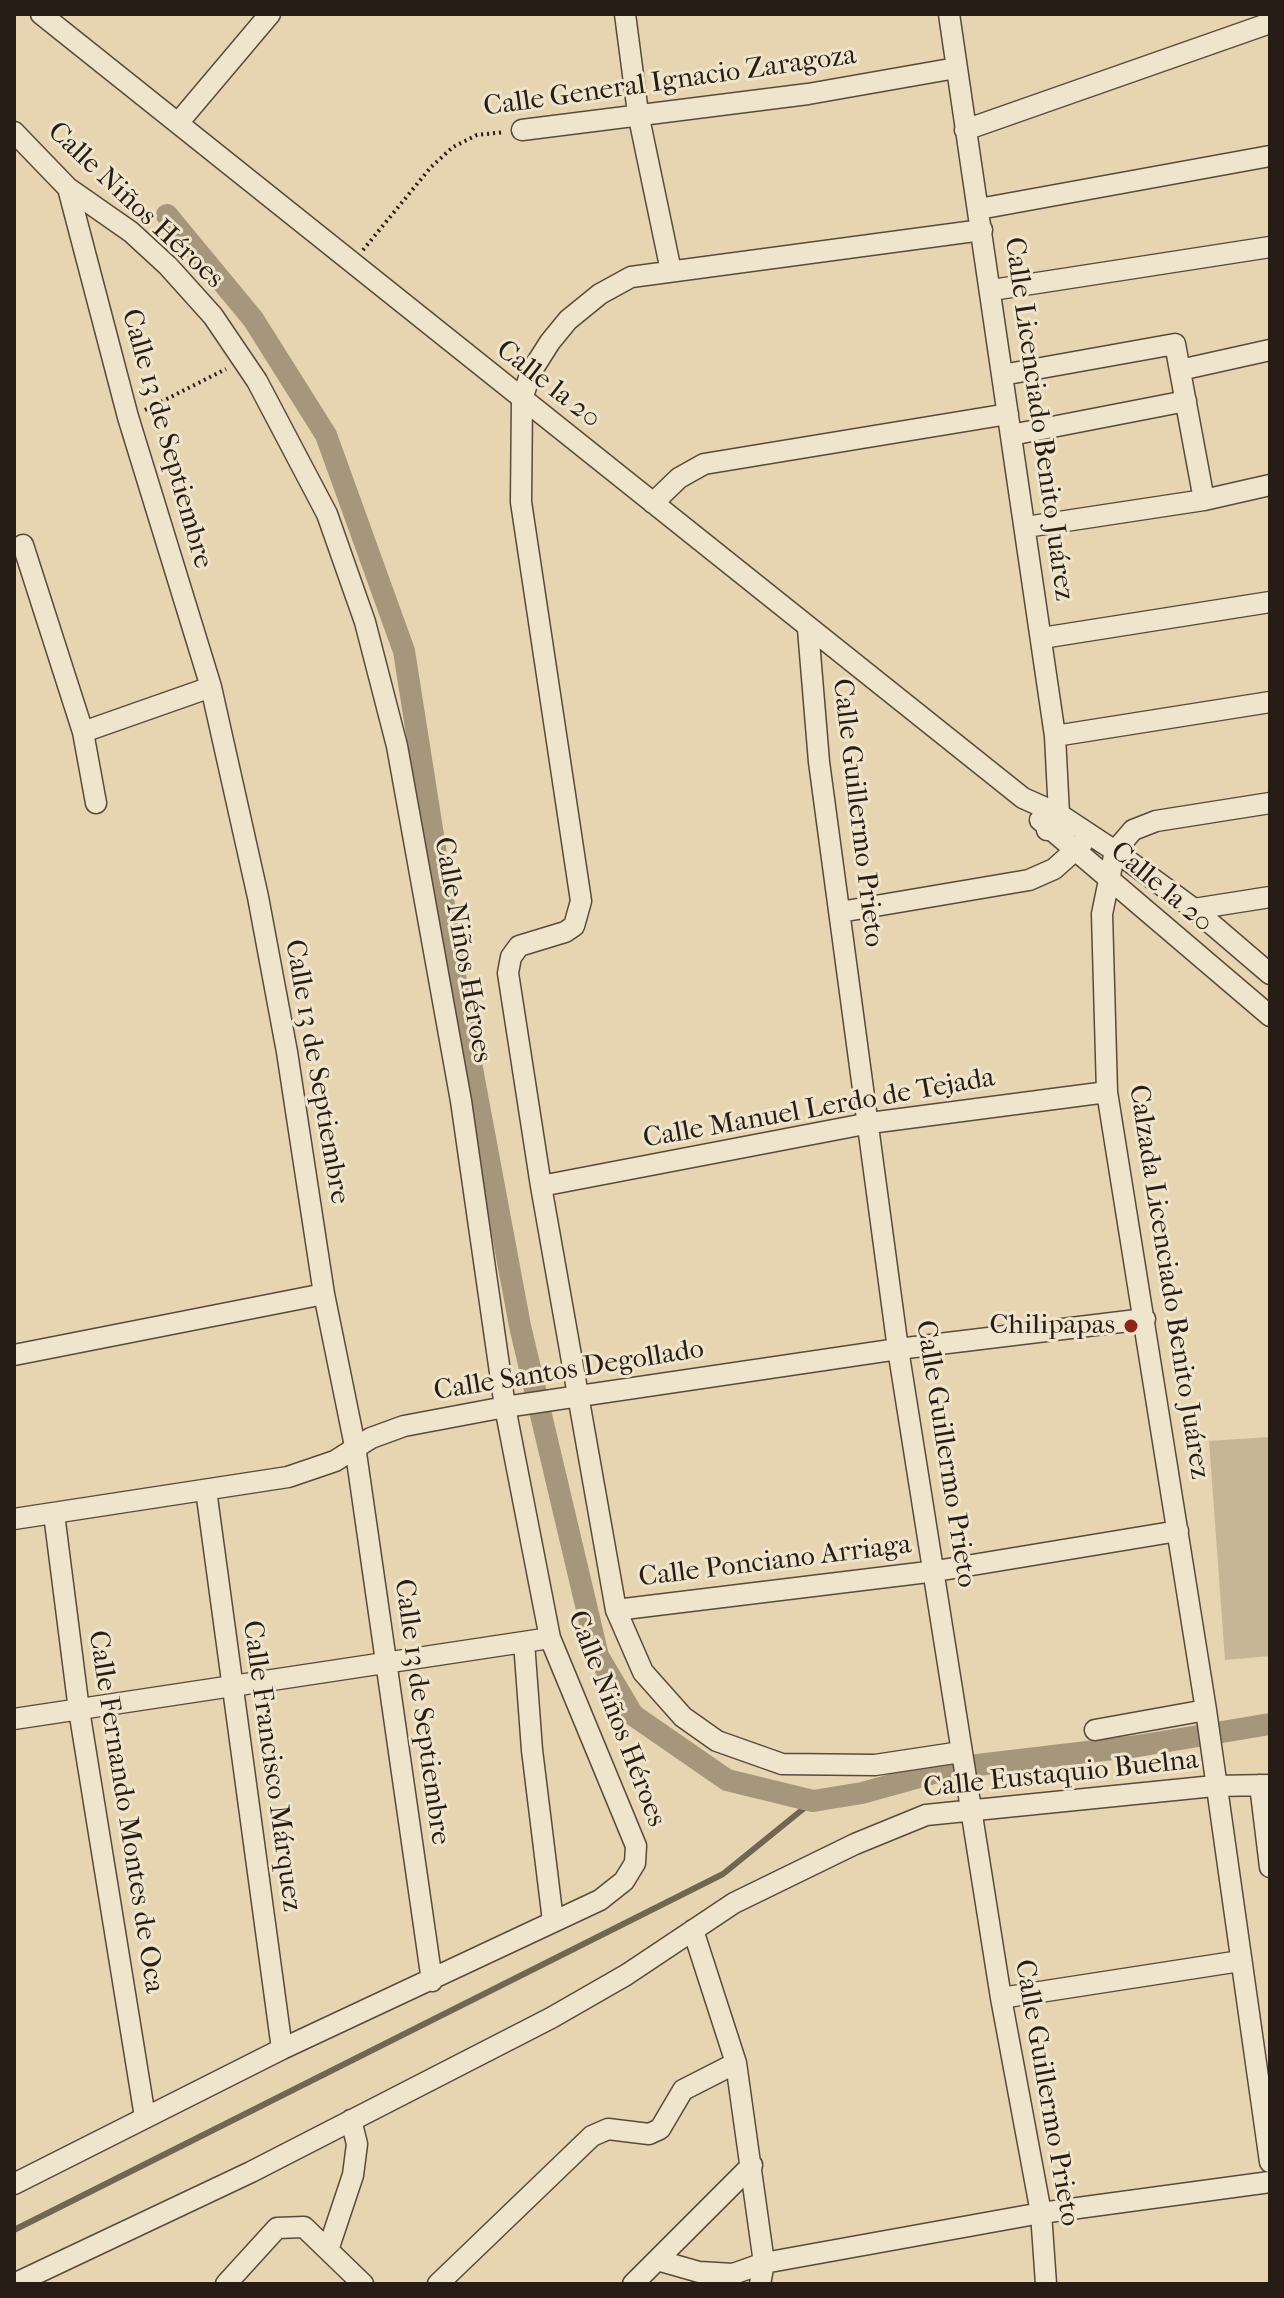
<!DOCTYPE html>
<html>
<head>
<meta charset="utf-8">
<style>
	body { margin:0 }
	#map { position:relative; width:1284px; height:2298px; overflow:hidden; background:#e6d5b0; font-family:"IM FELL French Canon",serif }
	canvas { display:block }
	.frame { position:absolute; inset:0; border:16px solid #281c17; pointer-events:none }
</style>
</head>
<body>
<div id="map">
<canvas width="1284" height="2298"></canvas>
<div class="frame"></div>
</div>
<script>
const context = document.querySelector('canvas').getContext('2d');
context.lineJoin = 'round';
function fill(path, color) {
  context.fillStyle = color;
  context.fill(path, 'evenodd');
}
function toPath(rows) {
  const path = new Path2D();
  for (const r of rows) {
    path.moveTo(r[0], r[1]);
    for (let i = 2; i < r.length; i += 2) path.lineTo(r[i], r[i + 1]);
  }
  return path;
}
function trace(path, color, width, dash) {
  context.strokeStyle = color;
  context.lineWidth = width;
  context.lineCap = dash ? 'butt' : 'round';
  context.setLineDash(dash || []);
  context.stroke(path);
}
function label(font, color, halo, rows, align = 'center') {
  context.font = font + ' "IM FELL French Canon",serif';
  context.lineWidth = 6;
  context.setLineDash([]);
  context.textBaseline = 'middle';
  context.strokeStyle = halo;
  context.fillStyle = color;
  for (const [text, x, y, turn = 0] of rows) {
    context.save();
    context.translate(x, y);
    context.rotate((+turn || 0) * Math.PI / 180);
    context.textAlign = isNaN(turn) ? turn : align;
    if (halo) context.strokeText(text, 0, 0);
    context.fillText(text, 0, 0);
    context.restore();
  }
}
const green = toPath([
	[1270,1437,1270,1656,1225,1660,1209,1441]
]);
const stream = toPath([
	[14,2230,723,1874,813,1801]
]);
const canal = toPath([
	[167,215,253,319,326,435,404,651,457,988,520,1326,598,1656,633,1715,727,1780,813,1801,862,1793,952,1768,1138,1746,1270,1724]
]);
const path = toPath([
	[363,250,431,167,453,147,477,135,505,132],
	[145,410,226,369]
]);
const minor = toPath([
	[41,14,1023,798,1059,814,1115,851,1194,909,1270,974],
	[625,14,638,113,671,271],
	[949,14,1055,736,1059,814,1047,830],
	[178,123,270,14],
	[522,130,808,94,956,68],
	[965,130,1270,23],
	[14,132,68,188,131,232,168,266,213,316,257,381,327,514,365,622,397,746,461,1101,505,1407,550,1638,636,1846,635,1863,624,1881,600,1900,282,2049,14,2184],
	[68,188,128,417,211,687,258,897,287,1052,324,1294,355,1446,432,1981],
	[979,209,1270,156],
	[992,290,1270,247],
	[1180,370,1270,350],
	[1002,375,1175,344,1204,500],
	[1011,435,1186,401],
	[653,503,679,478,704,464,1008,414],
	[1026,527,1204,500,1270,485],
	[23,545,83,732,96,803],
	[808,629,819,762,898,1349,1001,1998,1041,2213,1046,2284],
	[1042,638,1270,602],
	[83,732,211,687],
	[1055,736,1270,702],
	[1270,803,1156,821,1133,830,1115,851,1102,914,1107,1092,1206,1710,1270,2162],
	[1040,820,1270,1016],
	[1194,909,1270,897],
	[840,912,1029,880,1054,869,1082,844],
	[541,1186,870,1123,1107,1092],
	[14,1355,324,1294],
	[206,1490,282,2049],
	[54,1514,79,1710,145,2117],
	[14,1519,288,1477,335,1461,371,1438,404,1426,505,1407,898,1349,1145,1319],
	[616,1610,936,1571,1178,1531],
	[524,1642,532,1750,553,1921],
	[14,1719,550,1638],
	[1095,1730,1206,1710],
	[961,1752,875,1765,782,1764,717,1741,683,1717,643,1672,616,1610,541,1186,508,973,511,957,519,946,565,932,574,926,581,901,521,502,522,399,531,372,550,342,568,320,600,294,631,277,982,230],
	[1260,1785,1270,1867],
	[693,1930,736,2063,764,2263,760,2284],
	[1001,1998,1240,1961],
	[328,2250,353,2175,357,2144,351,2120],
	[657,2260,699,2272,733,2274,764,2263,1041,2213,1270,2182],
	[14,2284,251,2172,551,2018,626,1975,734,1903,855,1844,926,1815,1214,1786,1270,1785],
	[226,2284,277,2228,304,2227,363,2284],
	[438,2284,592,2136,608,2129,649,2134,660,2129,683,2090,736,2063],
	[633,2284,752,2165]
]);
const markers = [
	[1131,1326,8,"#8f2418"]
];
const streetNames = [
	["Calle General Ignacio Zaragoza",670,82,-8],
	["Calle Niños Héroes",135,206,43],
	["Calle la 20",548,385,38],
	["Calle Licenciado Benito Juárez",1038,419,82],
	["Calle 13 de Septiembre",166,439,74],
	["Calle Guillermo Prieto",857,813,83],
	["Calle la 20",1161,888,40],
	["Calle Niños Héroes",462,950,80],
	["Calle 13 de Septiembre",316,1072,80],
	["Calle Manuel Lerdo de Tejada",819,1109,-10],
	["Calzada Licenciado Benito Juárez",1168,1282,81],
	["Calle Santos Degollado",569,1371,-9],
	["Calle Guillermo Prieto",945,1454,81],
	["Calle Ponciano Arriaga",775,1562,-7],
	["Calle 13 de Septiembre",421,1712,82],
	["Calle Niños Héroes",616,1719,69],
	["Calle Francisco Márquez",271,1766,82],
	["Calle Eustaquio Buelna",1061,1775,-6],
	["Calle Fernando Montes de Oca",125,1812,81],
	["Calle Guillermo Prieto",1046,2093,80]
];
const poiNames = [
	["Chilipapas",1115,1326]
];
fill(green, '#c6b696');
trace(stream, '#736554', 6);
trace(canal, '#a5967c', 22);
trace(minor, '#584a3d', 23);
trace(path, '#281c17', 4, [2, 4]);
trace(minor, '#efe4cc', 20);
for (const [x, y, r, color] of markers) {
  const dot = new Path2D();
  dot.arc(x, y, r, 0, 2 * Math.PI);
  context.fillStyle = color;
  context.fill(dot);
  trace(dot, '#efe4cc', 3);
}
label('28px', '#281c17', '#efe4cc', streetNames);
label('28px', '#281c17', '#efe4cc', poiNames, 'right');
</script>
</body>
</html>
